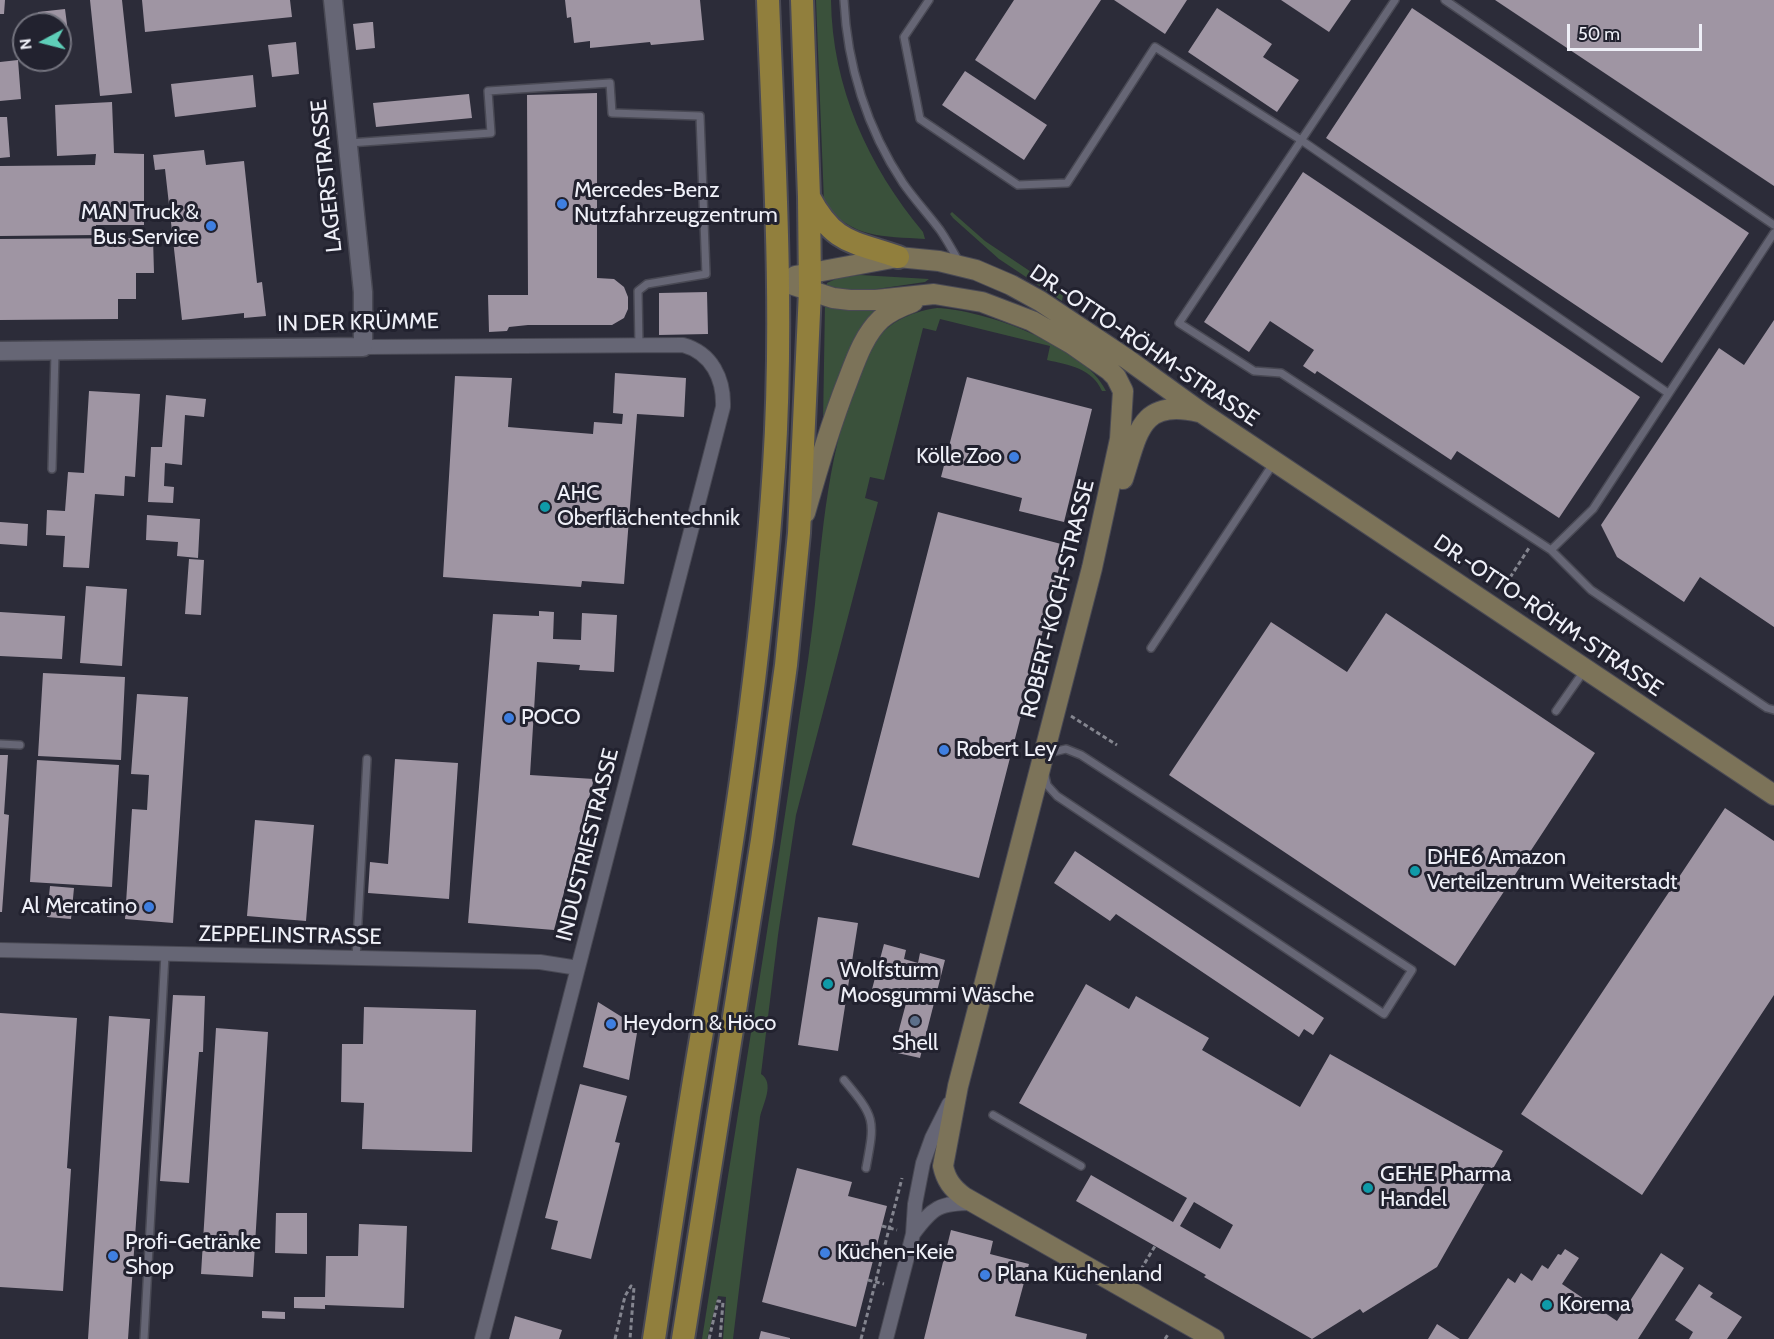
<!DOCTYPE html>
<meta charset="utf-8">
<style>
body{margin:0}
#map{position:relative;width:1774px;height:1339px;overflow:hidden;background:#2c2c39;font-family:Cabin,sans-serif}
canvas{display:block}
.north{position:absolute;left:12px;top:12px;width:60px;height:60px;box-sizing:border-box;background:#22222f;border:2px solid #74747f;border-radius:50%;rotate:263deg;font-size:16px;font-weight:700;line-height:24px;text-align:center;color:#eff0f8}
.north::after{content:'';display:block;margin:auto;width:21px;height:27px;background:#5eceb8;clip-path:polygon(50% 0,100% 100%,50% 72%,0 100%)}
.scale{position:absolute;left:1567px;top:24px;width:135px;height:27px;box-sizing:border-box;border:3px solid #eff0f8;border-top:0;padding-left:8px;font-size:18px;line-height:21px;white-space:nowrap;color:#eff0f8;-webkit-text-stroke:4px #22222f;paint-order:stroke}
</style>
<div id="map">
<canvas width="1774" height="1339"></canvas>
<div class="north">N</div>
<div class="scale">50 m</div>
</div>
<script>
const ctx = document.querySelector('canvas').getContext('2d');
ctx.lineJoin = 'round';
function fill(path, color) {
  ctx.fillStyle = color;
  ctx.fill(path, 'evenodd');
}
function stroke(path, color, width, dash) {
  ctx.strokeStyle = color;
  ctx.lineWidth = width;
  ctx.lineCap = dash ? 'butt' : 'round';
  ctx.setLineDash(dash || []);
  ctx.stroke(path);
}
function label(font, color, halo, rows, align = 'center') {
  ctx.font = font + ' Cabin,sans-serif';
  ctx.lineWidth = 6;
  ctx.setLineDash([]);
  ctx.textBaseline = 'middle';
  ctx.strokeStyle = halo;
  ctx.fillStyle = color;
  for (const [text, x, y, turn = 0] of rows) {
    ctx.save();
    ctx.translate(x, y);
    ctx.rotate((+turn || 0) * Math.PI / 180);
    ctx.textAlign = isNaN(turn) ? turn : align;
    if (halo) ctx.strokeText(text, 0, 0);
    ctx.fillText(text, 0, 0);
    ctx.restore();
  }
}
const green = new Path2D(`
 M816 0H831C832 87 868 166 923 232L925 239C883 236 851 239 824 202Z
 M952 212 985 241 1061 292 1063 295 1062 301 999 259 953 218 950 214Z
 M860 275 929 279 925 282 856 292 827 286V283L838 278Z
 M825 302 888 303 823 425Z
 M937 308C985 310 1085 346 1106 391H1102C1092 368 1069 365 1047 360L1050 346 940 319 936 331 923 328 884 480 870 477 865 498 878 502 796 815 778 935 761 1074C775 1083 763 1104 760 1117L733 1339H723L726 1297 718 1296 707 1339H702C735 1130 770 922 800 713 806 677 811 640 815 604 824 518 830 429 871 349 884 323 910 312 937 308Z`);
const building = new Path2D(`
 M0 0H5L4 14H0Z
 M90 0H122L132 93 100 96Z
 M142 0H290L292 17 145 32Z
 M565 0H700L704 40 651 45 650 42 590 48V41L574 43 571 17 567 18Z
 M1014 0H1101L1035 100 975 60Z
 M1114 0H1187L1165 34Z
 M1281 0H1351L1329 32Z
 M1495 0H1774V186Z
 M1217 8 1272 44 1263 57 1299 80 1277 112 1188 52Z
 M1412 8 1749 233 1662 363 1326 138Z
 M65 9 68 32 60 33V24H39L38 12Z
 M371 22H373L375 48 356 50 353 24Z
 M296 42 299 74 272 77 268 45Z
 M18 60 21 99 0 101V62Z
 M965 71 1047 125 1024 160 942 105Z
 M253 75 256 107 175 117 171 84Z
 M597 93V278L614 279 624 287 628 297V309L624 318 612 325H528L509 327 507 331 489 332 488 295H528L527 95Z
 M469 94 472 118 376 127 373 103Z
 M112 102 114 153 144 154V225H96V235L0 236V166L95 165 96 154 57 156 55 105Z
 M0 117H7L10 157 0 158Z
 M204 150 206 165 244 161 257 283 262 282 266 316 244 318V313L182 320 165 169 155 170 153 155Z
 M1303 172 1640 397 1559 518 1457 451 1451 460 1317 371 1315 374 1303 366 1314 350 1270 321 1249 352 1204 322Z
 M336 180 340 220 324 222 320 182Z
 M153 238 154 273H136V299H118V319L0 320V239Z
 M707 292 708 334 659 335V293Z
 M1774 320V627L1700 577 1684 602 1617 557 1601 525 1719 348 1744 365Z
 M615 373 686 378 684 417 637 414 624 584 582 581 581 587 443 577 455 376 512 378 508 427 593 434 594 422 622 424 623 414 613 413Z
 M967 377 1092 409 1064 522 1019 511 1022 498 941 477Z
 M89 391 140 394 135 477 125 476 124 496 95 494 89 568 63 567 65 536 46 535 47 510 65 511 68 472 84 473Z
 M166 395 206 399 204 417 185 415 182 465 165 463 164 486 174 487 173 503 148 502 151 447H162Z
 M938 512 1065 545 979 878 852 845Z
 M147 515 200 519 198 558 177 556 178 542 146 540Z
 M0 522 28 524 27 546 0 544Z
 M189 559 204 560 201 615 185 614Z
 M86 586 127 589 122 666 80 663Z
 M539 611 554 612 553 639 581 640 582 613 617 615 614 672 579 670 580 665 537 662 530 775 594 779 554 930 468 923 493 614 539 616Z
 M0 612 65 616 62 659 0 656Z
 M1386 613 1595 753 1455 966 1169 775 1271 622 1347 672Z
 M43 673 125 677 121 760 38 756Z
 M137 694 188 697 173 923 125 919 132 809 147 810 149 775 131 774Z
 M0 755H8L4 814 9 815 2 912H0Z
 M395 759 458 763 449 899 368 893 370 862 388 864Z
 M37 760 119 765 112 887 30 882Z
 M1725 808 1774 841V995L1642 1195 1521 1114Z
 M255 820 314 825 306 921 247 916Z
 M1075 851 1324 1018 1313 1035 1304 1029 1299 1037 1116 914 1110 921 1054 883Z
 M50 886 74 888 71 919 47 917Z
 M818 917 858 923 838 1051 798 1045Z
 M884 944 906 950 904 959 918 963 920 953 945 960 920 1058 893 1052 908 996 895 993 894 998 871 993Z
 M1086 984 1129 1009 1136 996 1209 1038 1202 1050 1300 1107 1330 1054 1503 1151 1437 1267 1363 1313 1360 1309 1312 1339 1204 1277 1206 1275 1076 1201 1091 1175 1173 1222 1187 1198 1019 1103ZM1194 1202 1233 1225 1220 1249 1180 1226Z
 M173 995 205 996 203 1052H199L189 1183 160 1181Z
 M598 1002 638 1027 629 1080 583 1067Z
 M364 1007 476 1010 472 1152 362 1149 364 1103 341 1102 342 1044H363Z
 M0 1013 77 1018 67 1168 71 1169 63 1291 0 1287Z
 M109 1016 150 1019 128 1339H88Z
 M216 1028 268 1032 253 1277 201 1274Z
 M580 1084 627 1096 615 1142 620 1143 591 1259 551 1249 558 1221 545 1218Z
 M797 1168 852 1182 848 1196 887 1206 856 1327 762 1302Z
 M276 1213H307V1254L275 1253Z
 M359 1224 407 1226 404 1308 325 1305V1309L294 1308V1297H325L326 1256H358Z
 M951 1230 993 1241 990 1254 1029 1264 1015 1316 1087 1334 1086 1339H924Z
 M1565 1249 1579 1258 1562 1284 1617 1321 1661 1253 1684 1268 1638 1339H1468L1508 1278 1515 1283 1521 1273 1532 1281 1542 1265 1548 1269 1558 1254 1561 1255Z
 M1699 1284 1713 1293 1710 1297 1742 1317 1727 1339H1689L1693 1332 1675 1320Z
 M262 1311 285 1312V1319L262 1318Z
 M515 1316 562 1330 559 1339H509Z
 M1437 1324 1460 1339H1428Z
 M761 1331 790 1338V1339H759Z`);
const path = new Path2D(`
 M1502 590 1529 548
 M1071 716 1117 745
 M882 1226 897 1230
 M1137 1276 1155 1246
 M868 1280 884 1284
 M615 1339 625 1296 631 1286 634 1287 630 1339
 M709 1339 718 1301 723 1302 720 1339
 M861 1339 902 1178
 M1165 1339 1169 1333`);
const service = new Path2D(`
 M844 0C847 65 867 129 903 183 914 199 928 214 940 230 947 240 953 251 959 262
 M929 0 904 37 920 119 1018 185 1067 183 1155 47 1301 140 1668 393
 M1395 0 1179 323 1254 371 1281 373 1551 550 1591 590 1767 708 1774 710
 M1445 0 1774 225
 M349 143 491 133 488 91 610 83 612 113 700 116 706 274 647 284 638 291 639 345
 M52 469 55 353
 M1551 550 1593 509 1774 233
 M1151 648 1273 464
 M1556 711 1584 671
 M0 744 20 745
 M1066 749 1081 755 1412 970 1384 1014 1057 796 1047 785 1042 763 1053 752Z
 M356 958 367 759
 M844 1080C876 1118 875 1120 866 1168
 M993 1115 1081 1166
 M144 1339 165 954`);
const minor = new Path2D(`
 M363 347 683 345C712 353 724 379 723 407L482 1339
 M0 950 540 962 578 968
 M913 1234C933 1207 939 1203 973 1203
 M886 1339 913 1234 915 1204 923 1163 932 1138 949 1104`);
const tertiary = new Path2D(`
 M0 351 363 347V292L333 0`);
const secondary = new Path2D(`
 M795 276 898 257 939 261 976 270 1011 285 1040 301 1127 359 1202 413 1774 795
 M778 280 833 298 850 300H876L934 294 982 302 1032 321 1072 344 1109 370 1116 377 1123 391 1120 439 1092 568 958 1086 943 1166C946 1180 952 1188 964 1197L1214 1339
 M1123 479C1138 433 1140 398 1199 412
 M805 513C818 468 831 423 848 380 856 359 864 335 881 319 890 311 902 306 913 302`);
const primary = new Path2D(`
 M809 197C834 244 852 241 898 257
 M654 1339C669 1239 684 1138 701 1038 732 849 762 659 774 467 784 312 774 155 768 0
 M683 1339 762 840 786 665 799 533 810 291 809 197 802 0`);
const markers = [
 [562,204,6,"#3f7fe0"],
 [211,226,6,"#3f7fe0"],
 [1014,457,6,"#3f7fe0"],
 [545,507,6,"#0f9aa8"],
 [509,718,6,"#3f7fe0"],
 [944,750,6,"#3f7fe0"],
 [1415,871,6,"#0f9aa8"],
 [149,907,6,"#3f7fe0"],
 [828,984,6,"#0f9aa8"],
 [915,1021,6,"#5c6f8a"],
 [611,1024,6,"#3f7fe0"],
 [1368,1188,6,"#0f9aa8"],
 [825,1253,6,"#3f7fe0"],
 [113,1256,6,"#3f7fe0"],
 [985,1275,6,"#3f7fe0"],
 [1547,1305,6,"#0f9aa8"]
];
const streetNames = [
 ["LAGERSTRASSE",327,176,-96],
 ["IN DER KRÜMME",358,323,-1],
 ["DR.-OTTO-RÖHM-STRASSE",1144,346,34],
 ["ROBERT-KOCH-STRASSE",1058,599,-76],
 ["DR.-OTTO-RÖHM-STRASSE",1548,616,34],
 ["INDUSTRIESTRASSE",588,845,-76],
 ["ZEPPELINSTRASSE",290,936,1]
];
const poiNames = [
 ["Mercedes-Benz",574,191],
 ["Nutzfahrzeugzentrum",574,216],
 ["MAN Truck &",199,213,"right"],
 ["Bus Service",199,238,"right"],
 ["Kölle Zoo",1002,457,"right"],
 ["AHC",557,494],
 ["Oberflächentechnik",557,519],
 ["POCO",521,718],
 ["Robert Ley",956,750],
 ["DHE6 Amazon",1427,858],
 ["Verteilzentrum Weiterstadt",1427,883],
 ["Al Mercatino",137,907,"right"],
 ["Wolfsturm",840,971],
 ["Moosgummi Wäsche",840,996],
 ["Heydorn & Höco",623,1024],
 ["Shell",915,1044,"center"],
 ["GEHE Pharma",1380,1175],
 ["Handel",1380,1200],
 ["Profi-Getränke",125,1243],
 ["Shop",125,1268],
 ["Küchen-Keie",837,1253],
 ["Plana Küchenland",997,1275],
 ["Korema",1559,1305]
];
fill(green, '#3a513b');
fill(building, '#9f95a3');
stroke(service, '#494954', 10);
stroke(minor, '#494954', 16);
stroke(tertiary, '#494954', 21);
stroke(secondary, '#494954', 22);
stroke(primary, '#494954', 26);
stroke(path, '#84858f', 3, [4.5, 3]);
stroke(service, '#666675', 7);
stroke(minor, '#666675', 14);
stroke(tertiary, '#666675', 18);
stroke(secondary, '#7c7359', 20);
stroke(primary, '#917f3d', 22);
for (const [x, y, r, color] of markers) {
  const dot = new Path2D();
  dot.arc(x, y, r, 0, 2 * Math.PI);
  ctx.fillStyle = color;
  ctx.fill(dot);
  stroke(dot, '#22222f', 2);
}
label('22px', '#eff0f8', '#22222f', streetNames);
label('22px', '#eff0f8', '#22222f', poiNames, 'left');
</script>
